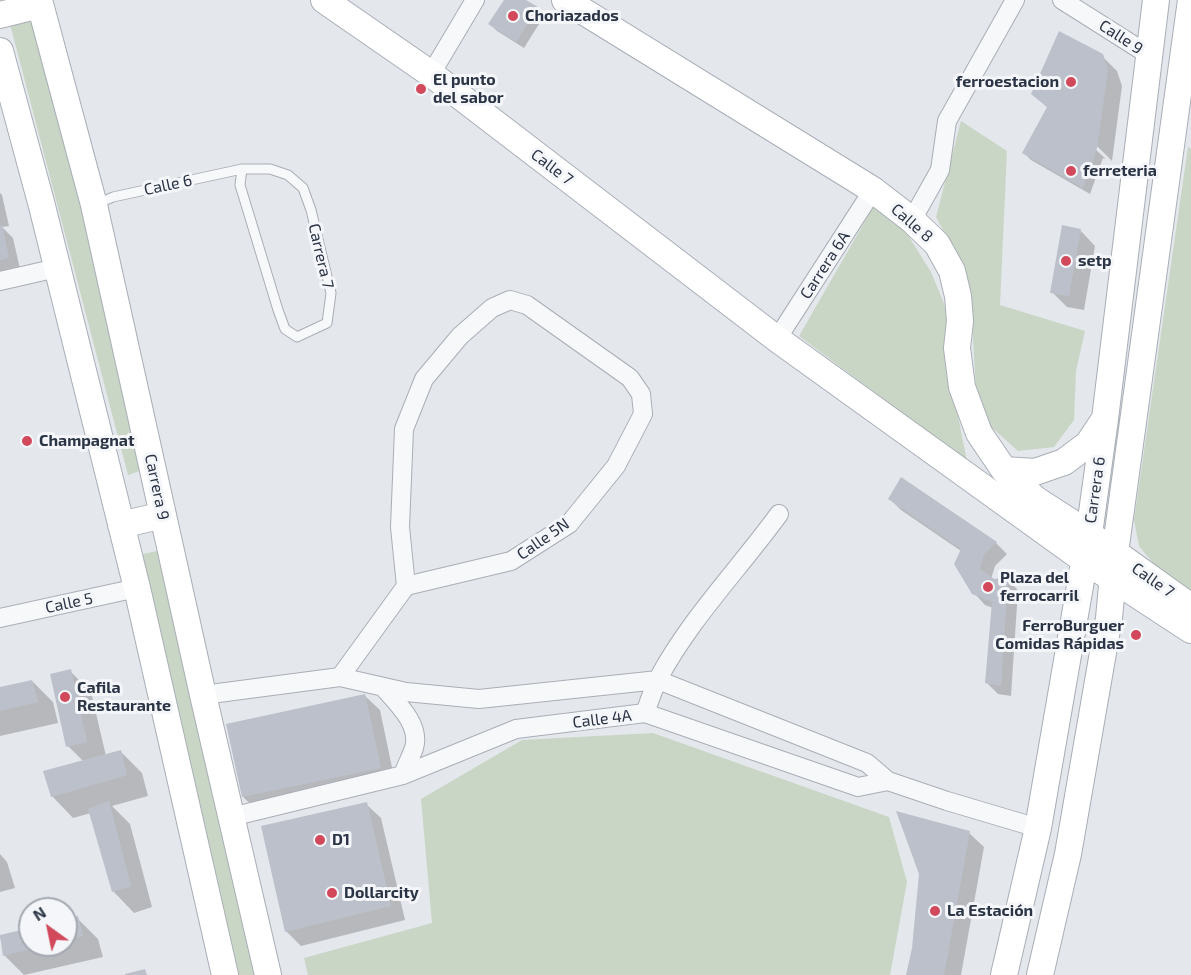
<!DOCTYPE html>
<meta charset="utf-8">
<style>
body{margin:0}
#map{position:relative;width:1191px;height:975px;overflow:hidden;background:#e4e7ec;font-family:"Exo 2",sans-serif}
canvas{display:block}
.north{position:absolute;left:18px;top:897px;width:60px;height:60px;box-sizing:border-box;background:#f4f6f9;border:2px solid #a4a8b1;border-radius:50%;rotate:327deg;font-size:16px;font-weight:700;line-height:24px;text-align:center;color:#2b3445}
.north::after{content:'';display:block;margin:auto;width:21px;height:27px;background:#d1495b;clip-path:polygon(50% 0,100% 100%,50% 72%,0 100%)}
</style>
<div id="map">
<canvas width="1191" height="975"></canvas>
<div class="north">N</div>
</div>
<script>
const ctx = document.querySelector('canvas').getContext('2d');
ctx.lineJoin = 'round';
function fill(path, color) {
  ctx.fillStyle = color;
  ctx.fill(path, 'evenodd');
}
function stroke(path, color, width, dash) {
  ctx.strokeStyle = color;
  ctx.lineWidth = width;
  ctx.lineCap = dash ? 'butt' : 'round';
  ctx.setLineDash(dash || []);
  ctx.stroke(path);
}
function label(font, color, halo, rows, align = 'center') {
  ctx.font = font + ' "Exo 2",sans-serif';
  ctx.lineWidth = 6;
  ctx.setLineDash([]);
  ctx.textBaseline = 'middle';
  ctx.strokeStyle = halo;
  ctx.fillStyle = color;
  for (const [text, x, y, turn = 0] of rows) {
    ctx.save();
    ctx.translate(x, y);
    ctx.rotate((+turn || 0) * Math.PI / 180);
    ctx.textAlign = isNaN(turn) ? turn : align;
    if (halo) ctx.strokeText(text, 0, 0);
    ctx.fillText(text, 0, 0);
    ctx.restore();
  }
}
const green = new Path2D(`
 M38 17 145 469 128 475 10 24 31 20Z
 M961 121 1007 151 1000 305 1085 331 1076 371 1074 420 1054 447 1018 451 989 425 976 391 972 321 964 269 936 217Z
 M1188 147 1191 148V590L1157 568 1139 546 1134 520Z
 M875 204 906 232 931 272 948 313 947 362 967 461 799 336Z
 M157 551 257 975H235L138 555Z
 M653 733 889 817 907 882 890 975H308L304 958 432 923 421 799 522 740Z`);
const shadow = new Path2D(`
 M505 0H523L544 16 524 48 497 31 490 24Z
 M1102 56 1117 71 1122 86 1112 161 1095 144V149L1106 159 1103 158 1090 194 1031 160 1024 153 1048 108 1033 94Z
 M0 193 2 195 9 226 2 227 13 238 20 269 0 274Z
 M1081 231 1095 246 1084 310 1067 307 1052 292Z
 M902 479 996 543 1007 554 995 566 991 579H1007L1018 590 1011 696 998 694 987 683 993 608 985 605 974 593 961 551 901 510 890 499Z
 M70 671 91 692 106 756 121 752 142 773 148 796 112 806 130 824 152 907 134 913 113 891 91 813 73 818 52 796 84 762 68 746Z
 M32 681 53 702 58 723 0 736V688Z
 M365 696 380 710 395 782 258 811 243 797Z
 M366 804 381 818 405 920 301 946 286 931Z
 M969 833 984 847 961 975H908Z
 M0 854 7 862 15 888 0 892Z
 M77 918 98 939 103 957 24 975 4 955 0 937 30 929V945H66V921Z`);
const building = new Path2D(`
 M504 0H526L538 7 516 42 488 24Z
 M1059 31 1103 54 1108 70 1097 148 1083 188 1022 153 1047 107 1031 94Z
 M2 225 9 258 0 260V226Z
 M1062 225 1081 229 1069 296 1050 293Z
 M901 477 997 542 984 554 980 569 994 579 1008 577 1001 686 985 683 992 602 972 594 954 564 961 549 888 499Z
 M71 669 87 742 66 747 50 674Z
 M32 680 38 702 0 711V687Z
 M365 694 381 768 242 797 226 724Z
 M121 750 127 775 51 797 43 771Z
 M109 801 131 886 112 892 88 809Z
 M367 802 391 906 285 932 261 826Z
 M896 811 970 831 944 975H906L912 948 919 874Z
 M78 916 83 936 66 940V919Z
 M30 928V945L43 946 3 956 0 935Z
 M145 969 147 975H125V974Z`);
const lane = new Path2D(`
 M97 204 113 197 242 169H270L288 175 303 188 311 210 331 293 327 323 297 337 285 329 278 310 240 185 242 169`);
const street = new Path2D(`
 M1062 0 1149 55
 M431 74 475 0
 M912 220 940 170 947 121 1015 0
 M0 281 57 268
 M777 339 873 190
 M0 618 137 588
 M340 677 406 586 400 527 404 429 424 379 460 336 492 308 510 300 527 305 630 378 641 394 643 414 616 466 569 524 511 561 406 586
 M383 687C397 703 421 725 414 748 411 757 406 766 403 775
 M203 695 340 677 406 692 479 699 658 680 867 763 888 781
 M645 713C649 702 653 690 658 679 690 619 739 569 779 514
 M231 817 403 775 516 729 645 713 858 787 888 781 947 801 1038 828`);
const secondary = new Path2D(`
 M39 0 94 205 203 695 268 975
 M324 0 431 74 777 339 1084 560 1191 630
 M565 0 873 190 912 220 937 244 952 271 958 296 960 321 957 348 962 387 979 433 1004 470 1035 499 1089 534 1191 607
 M0 15 40 5
 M0 51 42 206 137 588 225 975
 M1004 470 1035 472 1064 462 1088 444 1104 420
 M121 525 163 515
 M1004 975 1038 828 1089 534 1105 419 1156 0
 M1040 975 1068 854 1109 618 1115 553 1191 0`);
const markers = [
 [513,16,6,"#d1495b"],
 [1071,82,6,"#d1495b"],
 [421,89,6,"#d1495b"],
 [1071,171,6,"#d1495b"],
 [1066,261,6,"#d1495b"],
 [27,441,6,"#d1495b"],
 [988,587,6,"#d1495b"],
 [1136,635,6,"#d1495b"],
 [65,697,6,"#d1495b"],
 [320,840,6,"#d1495b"],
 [332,893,6,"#d1495b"],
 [935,911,6,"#d1495b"]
];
const poiNames = [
 ["Choriazados",525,16],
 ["El punto",433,80],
 ["del sabor",433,98],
 ["ferroestacion",1059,82,"right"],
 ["ferreteria",1083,171],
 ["setp",1078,261],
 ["Champagnat",39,441],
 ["Plaza del",1000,578],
 ["ferrocarril",1000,596],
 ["FerroBurguer",1124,626,"right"],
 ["Comidas Rápidas",1124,644,"right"],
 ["Cafila",77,688],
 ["Restaurante",77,706],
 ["D1",332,840],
 ["Dollarcity",344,893],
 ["La Estación",947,911]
];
const streetNames = [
 ["Calle 9",1121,37,33],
 ["Calle 7",552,167,37],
 ["Calle 6",168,185,-12],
 ["Calle 8",912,223,41],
 ["Carrera 7",321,256,77],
 ["Carrera 6A",825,265,-57],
 ["Carrera 9",157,487,78],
 ["Carrera 6",1095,490,-82],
 ["Calle 5N",543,539,-35],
 ["Calle 7",1153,580,35],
 ["Calle 5",69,603,-12],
 ["Calle 4A",602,719,-7]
];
fill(green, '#c9d6c5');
fill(shadow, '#0003');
fill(building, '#bbc0ca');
stroke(lane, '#a9aeb7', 11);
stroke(street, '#a9aeb7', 20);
stroke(secondary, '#a9aeb7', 28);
stroke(lane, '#f7f8fa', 9);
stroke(street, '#f7f8fa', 18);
stroke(secondary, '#fff', 26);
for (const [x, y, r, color] of markers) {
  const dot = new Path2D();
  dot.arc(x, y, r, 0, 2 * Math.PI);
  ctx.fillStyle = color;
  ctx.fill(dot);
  stroke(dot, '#f4f6f9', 2);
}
label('bold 16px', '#2b3445', '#f4f6f9', poiNames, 'left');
label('16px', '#2b3445', '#f4f6f9', streetNames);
</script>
